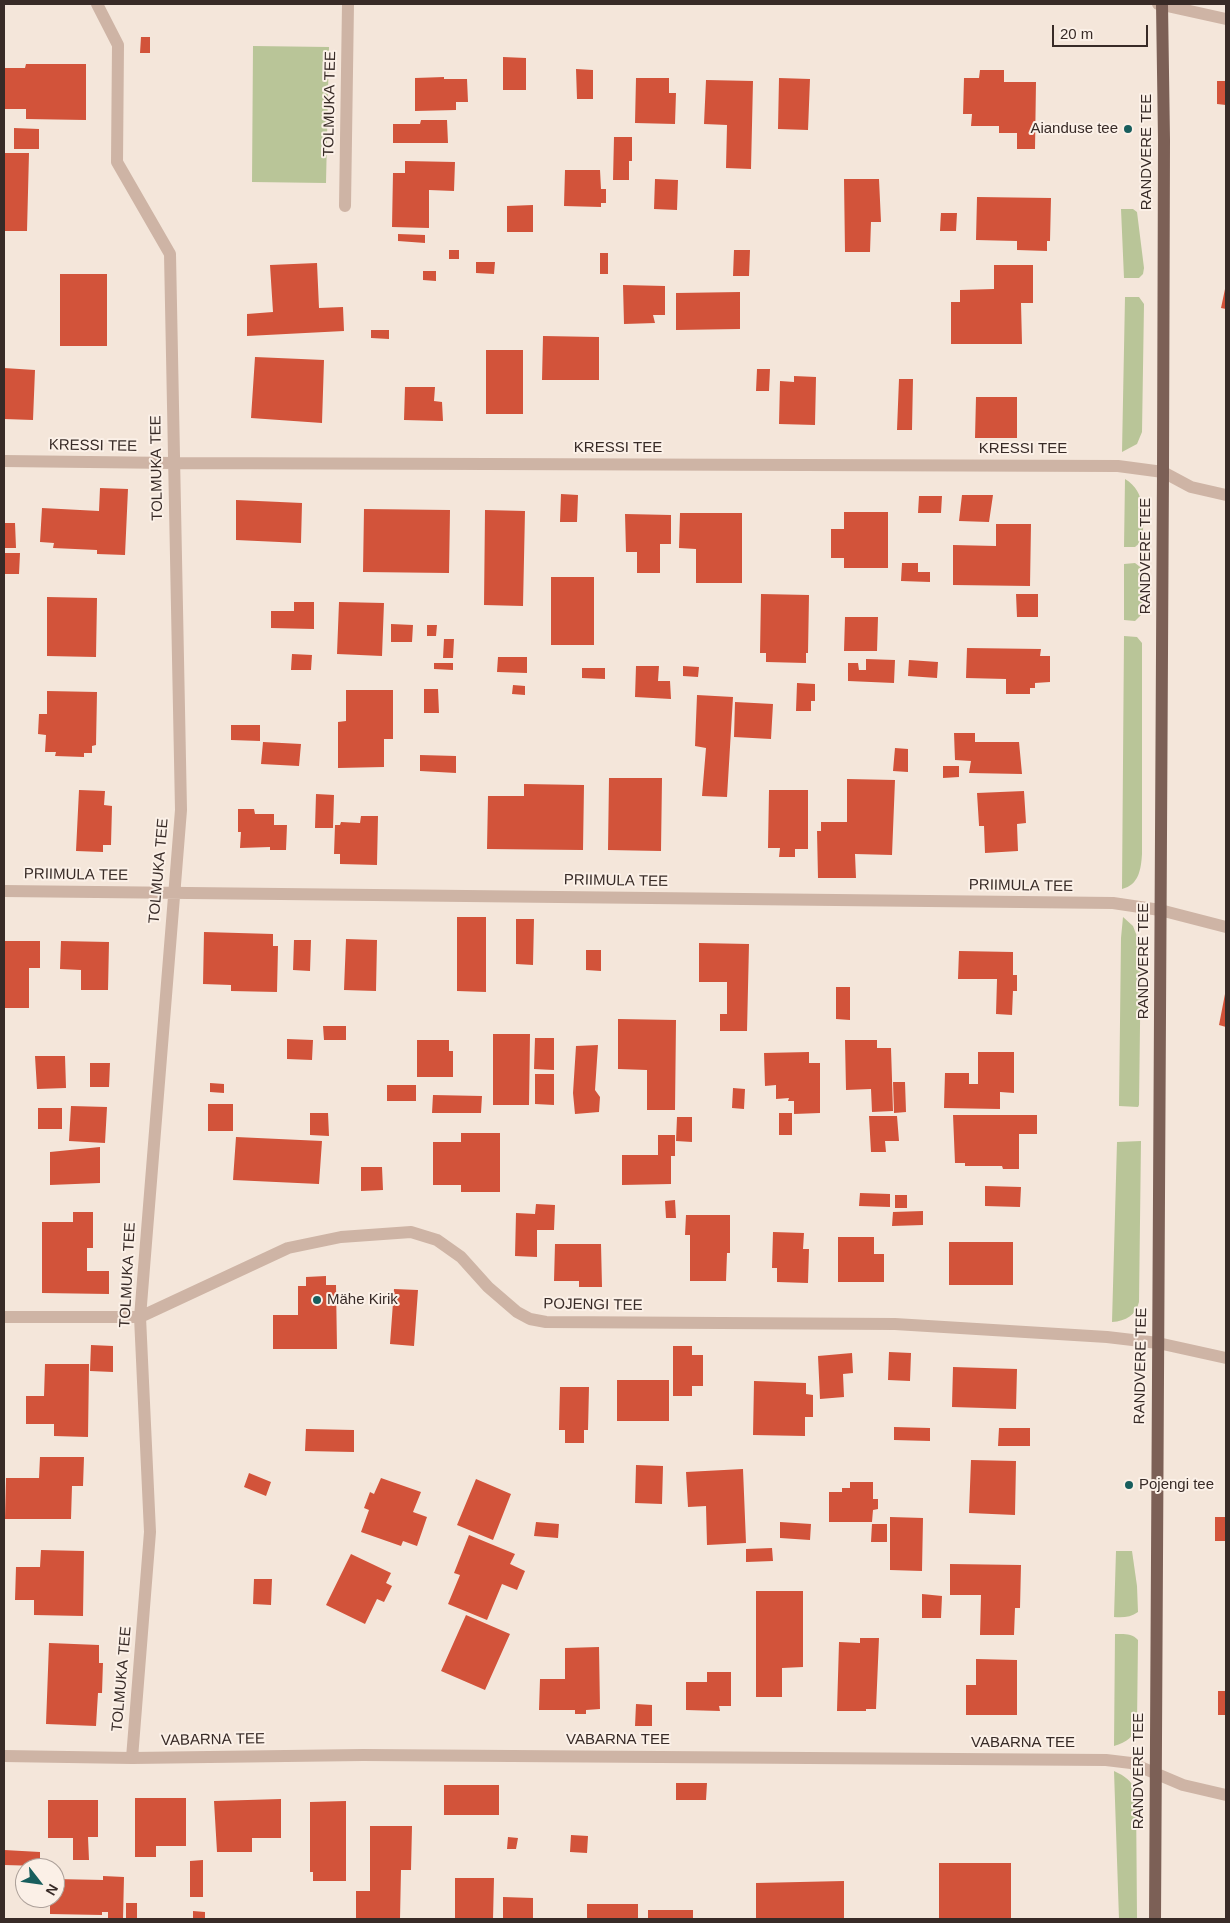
<!DOCTYPE html>
<meta charset="utf-8">
<style>
body{margin:0}
#map{position:relative;width:1230px;height:1923px;overflow:hidden;background:#f4e6da;font-family:Helvetica,sans-serif}
canvas{display:block}
.frame{position:absolute;inset:0;border:5px solid #382b27;pointer-events:none}
.north{position:absolute;left:15px;top:1858px;width:50px;height:50px;box-sizing:border-box;background:#fbf0e7;border:1px solid #ada19a;border-radius:50%;rotate:120deg;font-size:14px;font-weight:700;line-height:20px;text-align:center;color:#382b27}
.north::after{content:'';display:block;margin:auto;width:18px;height:22px;background:#185e5d;clip-path:polygon(50% 0,100% 100%,50% 72%,0 100%)}
.scale{position:absolute;left:1052px;top:25px;width:96px;height:22px;box-sizing:border-box;border:2px solid #382b27;border-top:0;padding-left:6px;font-size:15px;line-height:18px;white-space:nowrap;color:#382b27;-webkit-text-stroke:4px #fbf0e7;paint-order:stroke}
</style>
<div id="map">
<canvas width="1230" height="1923"></canvas>
<div class="frame"></div>
<div class="north">N</div>
<div class="scale">20 m</div>
</div>
<script>
const ctx = document.querySelector('canvas').getContext('2d');
ctx.lineJoin = 'round';
function fill(path, color) {
  ctx.fillStyle = color;
  ctx.fill(path, 'evenodd');
}
function stroke(path, color, width, dash) {
  ctx.strokeStyle = color;
  ctx.lineWidth = width;
  ctx.lineCap = dash ? 'butt' : 'round';
  ctx.setLineDash(dash || []);
  ctx.stroke(path);
}
function label(font, color, halo, rows, align = 'center') {
  ctx.font = font + ' Helvetica,sans-serif';
  ctx.lineWidth = 4;
  ctx.setLineDash([]);
  ctx.textBaseline = 'middle';
  ctx.strokeStyle = halo;
  ctx.fillStyle = color;
  for (const [text, x, y, turn = 0] of rows) {
    ctx.save();
    ctx.translate(x, y);
    ctx.rotate((+turn || 0) * Math.PI / 180);
    ctx.textAlign = isNaN(turn) ? turn : align;
    if (halo) ctx.strokeText(text, 0, 0);
    ctx.fillText(text, 0, 0);
    ctx.restore();
  }
}
const green = new Path2D(`
 M253 46 329 47 326 183 252 182Z
 M1121 209H1133L1137 212 1144 268 1143 274 1139 278H1124Z
 M1125 297H1139L1144 304 1142 432 1137 444 1122 452Z
 M1125 479C1147 492 1143 517 1143 540L1135 547H1124Z
 M1135 563 1144 570 1142 614 1135 621 1124 620V564Z
 M1124 636 1137 637 1142 643V854C1141 869 1139 885 1122 889Z
 M1123 917 1133 926 1141 947 1139 1105 1138 1107 1119 1106 1121 938Z
 M1141 1141 1139 1302C1136 1315 1126 1321 1112 1322L1117 1142Z
 M1116 1551H1132L1137 1586 1138 1612C1131 1617 1123 1618 1114 1617Z
 M1115 1634C1124 1634 1132 1633 1138 1640L1137 1724C1134 1737 1127 1742 1114 1746Z
 M1114 1771C1125 1776 1132 1781 1136 1792L1137 1919H1119Z`);
const building = new Path2D(`
 M141 37H150V53H140Z
 M503 57 526 58V90H503Z
 M26 64H86V120L26 119V109H4V68H25Z
 M576 69 593 70V99H577Z
 M980 70H1004V82H1036L1035 149H1017V133H999V126H971L972 114H963L964 78H979Z
 M444 77V79H467L468 102H456V110L415 111V78Z
 M636 78H669V93H676L675 124 635 123Z
 M779 78 810 79 808 130 778 129Z
 M706 80 753 81 751 169 726 168 727 125 704 124Z
 M1217 81H1226V105L1217 104Z
 M421 120H447L448 143H393V124H420Z
 M14 128 39 129V149H14Z
 M614 137H632V161H629V180H613Z
 M4 153H29L27 231H4Z
 M405 161 455 162 454 191 429 190V228L392 227 393 173H405Z
 M565 170H600L601 189H606V203H601V207L564 206Z
 M655 179 678 180 677 210 654 209Z
 M844 179H879L881 222H871L870 252H845Z
 M977 197 1051 198 1050 241H1047V251L1017 250V241L976 240Z
 M533 205V232H507V206Z
 M941 213H957L956 231H940Z
 M398 234 425 235V243L398 241Z
 M449 250H459V259H449Z
 M734 250H750L749 276H733Z
 M600 253H608V274H600Z
 M476 262H495L494 274 476 273Z
 M317 263 319 308 343 307 344 331 247 336V314L273 312 270 265Z
 M994 265H1033V303H1021L1022 344H951V302H960V290L994 289Z
 M423 271H436V281L423 280Z
 M60 274H107V346H60Z
 M623 285 665 286V315H653L655 323 624 324Z
 M1225 289H1226V309L1221 308Z
 M740 292V329L676 330V293Z
 M371 330H389V339L371 338Z
 M543 336 599 337V380H542Z
 M486 350H523V414H486Z
 M255 357 324 360 322 423 251 418Z
 M4 368 35 370 33 420 4 419Z
 M757 369H770L769 391H756Z
 M794 376 816 377 815 425 779 424 780 381 794 382Z
 M899 379H913L912 430H897Z
 M405 387H435L434 401 442 402 443 421 404 420Z
 M976 397H1017V438H975Z
 M100 488 128 489 125 555 97 554V550L53 548 54 543 40 542 42 508 99 511Z
 M561 494 578 495 577 522H560Z
 M962 495H993L989 522 959 521Z
 M919 496H942L941 513H918Z
 M236 500 302 503 301 543 236 540Z
 M364 509 450 510 449 573 363 572Z
 M485 510 525 511 523 606 484 605Z
 M844 512H888V568H844V558H831V529H844Z
 M680 513H742V583H696V549L679 548Z
 M625 514 671 515V544H660V573H637V552H626Z
 M4 523H15L16 548H4Z
 M996 524H1031L1030 586 953 585V545L996 546Z
 M4 553H20L19 574H4Z
 M902 563H918V572H930V582L901 581Z
 M551 577H594V645H551Z
 M761 594 809 595 808 653H806V663L766 662V653H760Z
 M1016 594H1038V617H1017Z
 M47 597 97 598 96 657 47 656Z
 M294 602H314V629L271 628V611H294Z
 M339 602 384 603 382 656 337 654Z
 M845 617H878L877 651H844Z
 M391 624 413 625 412 642H391Z
 M427 625H437L436 636H427Z
 M444 639H454L453 658H443Z
 M967 648 1041 649 1040 656H1050V682L1035 683V688H1030V694H1006V679L966 678Z
 M292 654 312 655 311 670H291Z
 M498 657H527V673L497 672Z
 M866 659 895 660 894 683 848 681V663H858L859 670H866Z
 M909 660 938 662 937 678 908 676Z
 M434 663H453V670L434 669Z
 M636 666H659L658 681H670L671 699 635 697Z
 M683 666 699 667 698 677 683 676Z
 M582 668H605V679L582 678Z
 M797 683 815 684V701H811V711H796Z
 M513 685 525 686V695L512 694Z
 M424 689H438L439 713H424Z
 M346 690H393V739H384V767L338 768V722L346 721Z
 M47 691 97 692 96 745 92 746V753H84V757L55 756 56 752H45L46 735 38 734 39 714H47Z
 M697 695 733 697 727 797 702 796 706 748 695 746Z
 M735 702 773 704 771 739 734 737Z
 M231 725H260V741L231 740Z
 M954 733H975V742H1019L1022 774 969 773 971 761 955 760Z
 M263 742 301 744 299 766 261 764Z
 M895 748 908 749V772L893 771Z
 M420 755 456 756V773L420 771Z
 M943 766H959V777L943 778Z
 M609 778H662L661 851 608 850Z
 M847 779 895 780 892 855 855 854 856 878H818L817 831H821V822H847Z
 M524 784 584 785 583 850 487 849 488 796H524Z
 M79 790 105 791 104 805 112 806 111 845H103V852L76 851Z
 M769 790H808V849H795V857H779L780 848H768Z
 M1024 791 1026 823 1017 824 1018 851 985 853 984 826H979V825L977 793Z
 M316 794 334 795 333 828H315Z
 M238 809H254L255 814H274V825H287L286 850H270V847L240 848 241 832H238Z
 M361 816H378L377 865 340 864V854H334L335 825H340L341 822 360 823Z
 M457 917H486V992L457 991Z
 M516 919H534L533 965 516 964Z
 M204 932 273 934V946H278L277 992 231 991V985L203 984Z
 M346 939 377 940 376 991 344 990Z
 M294 940H311L310 971 293 970Z
 M4 941H40V968H29V1008H4Z
 M61 941 109 942 108 990H81V970L60 969Z
 M699 943 749 944 747 1031H720V1014H727V982H699Z
 M586 950H601V971L586 970Z
 M959 951 1013 952V975H1017V991H1013L1012 1015 996 1014 997 979H958Z
 M836 987H850V1020L836 1019Z
 M1225 994H1226V1027L1219 1025Z
 M618 1019 676 1020 675 1110H647V1070L618 1069Z
 M323 1026H346V1040H324Z
 M493 1034H530L529 1105H493Z
 M535 1038H554V1070L534 1069Z
 M287 1039 313 1040 312 1060 287 1059Z
 M417 1040H449V1051H453V1077H417Z
 M845 1040H877V1048H891L893 1111 872 1112 871 1089 846 1090Z
 M598 1045 595 1090 600 1097 599 1112 575 1114 573 1093 576 1046Z
 M809 1052V1063H820V1113L794 1114V1101H788L789 1098 776 1099V1085L765 1086 764 1053Z
 M978 1052H1014V1093L1000 1092V1109L944 1108 945 1073H969V1084H978Z
 M35 1056H65L66 1088 37 1089Z
 M90 1063H110L109 1087H90Z
 M535 1074H554V1105L535 1104Z
 M893 1082H905L906 1112 894 1113Z
 M210 1083 224 1084V1093L210 1092Z
 M387 1085H416V1101H387Z
 M733 1088 745 1089 744 1109 732 1108Z
 M433 1095 482 1096 481 1113H432Z
 M208 1104H233V1131H208Z
 M71 1106 107 1107 105 1143 69 1141Z
 M38 1108H62V1129H38Z
 M310 1113H328L329 1136 310 1135Z
 M779 1113H792V1135H779Z
 M953 1115H1037V1134H1019V1169H1003L1002 1166H965V1163H955Z
 M869 1116H897L899 1141H885L886 1152H871Z
 M677 1117H692V1142L676 1141Z
 M461 1133H500V1192H461V1185H433V1142H461Z
 M658 1135H675V1156H671V1184L622 1185V1155H658Z
 M236 1137 322 1141 319 1184 233 1180Z
 M100 1147V1183L50 1185V1152Z
 M361 1167H382L383 1190 361 1191Z
 M985 1186 1021 1187 1020 1207 985 1206Z
 M860 1193 890 1194V1207L859 1206Z
 M895 1195H907V1208H895Z
 M675 1200 676 1218H666L665 1201Z
 M536 1204 555 1205 554 1230H537V1257L515 1256 516 1213 535 1214Z
 M923 1211V1225L892 1226 893 1212Z
 M73 1212H93V1248H87V1271H109V1294L42 1293V1222H73Z
 M686 1215H730V1253H727L726 1281H690V1235H685Z
 M773 1232 804 1233 803 1249H809L808 1283 777 1282V1268H772Z
 M838 1237H874V1254H884V1282H838Z
 M949 1242H1013V1285H949Z
 M555 1244H601L602 1287H579V1281H554Z
 M326 1276V1285H336L337 1349H273V1315H298V1286H306V1277Z
 M394 1289 418 1290 414 1346 390 1344Z
 M91 1345 113 1346V1372L90 1371Z
 M673 1346H692V1355H703V1386H692V1396H673Z
 M889 1352 911 1353 910 1381 888 1380Z
 M852 1353 853 1373 843 1374 844 1397 820 1399 818 1356Z
 M45 1364H89L88 1437 54 1436V1424H26V1396H44Z
 M953 1367 1017 1369 1016 1409 952 1407Z
 M617 1380H669V1421H617Z
 M754 1381 806 1383V1394L813 1395V1417H805V1436L753 1435Z
 M560 1387H589L588 1430H584V1443H565V1430H559Z
 M894 1427 930 1428V1441L894 1440Z
 M999 1428H1030V1446H998Z
 M306 1429 354 1430V1452L305 1451Z
 M40 1457H84L83 1486H72L71 1519H5L6 1478H39Z
 M971 1460 1016 1461 1015 1515 969 1513Z
 M636 1465 663 1466 662 1504 635 1503Z
 M743 1469 746 1543 707 1545 706 1506 688 1507 686 1472Z
 M249 1473 271 1482 266 1496 244 1487Z
 M381 1478 421 1492 413 1512 427 1517 417 1546 403 1541 401 1546 361 1532 369 1510 364 1508 370 1492 374 1494Z
 M476 1479 511 1494 493 1540 457 1525Z
 M850 1482H873V1499H878V1509L873 1510 872 1522H829V1492H842V1488H850Z
 M890 1517 923 1518 922 1571 890 1570Z
 M1215 1517H1226V1541H1215Z
 M536 1522 559 1524 558 1538 534 1536Z
 M780 1522 811 1524 810 1540 780 1538Z
 M872 1524H887V1542H871Z
 M469 1535 515 1554 510 1564 525 1571 517 1590 502 1584 487 1620 448 1604 460 1575 454 1573Z
 M772 1548 773 1561 746 1562V1549Z
 M41 1550 84 1551 83 1616 34 1615V1600H15L16 1567H40Z
 M351 1554 391 1573 386 1583 392 1586 384 1602 377 1599 365 1624 326 1605Z
 M950 1564 1021 1565 1020 1608H1015L1014 1635H980L981 1595H950Z
 M254 1579H272L271 1605 253 1604Z
 M756 1591H803V1667L782 1668V1697H756Z
 M922 1594 942 1596 941 1618H922Z
 M466 1615 510 1634 485 1690 441 1671Z
 M860 1638H879L876 1709H866V1711H837L839 1642 860 1643Z
 M49 1643 99 1645V1663H103L102 1693H98L96 1726 46 1724Z
 M599 1647 600 1709 586 1710V1714H575V1710H539L540 1679H565V1648Z
 M976 1659 1017 1660V1715H966V1685H976Z
 M707 1672H731V1706H719L720 1711 686 1710V1682H707Z
 M1218 1691H1226V1715H1218Z
 M636 1704 652 1705V1726H635Z
 M676 1783H707L706 1800H676Z
 M444 1785H499V1815H444Z
 M135 1798H186V1846H156V1857H135Z
 M281 1799V1838H252V1852H217L214 1801Z
 M48 1800H98V1837H88L89 1860H73V1838H48Z
 M346 1801V1881H313V1872H310V1802Z
 M370 1826H412L411 1870H401L400 1919H356V1891H370Z
 M571 1835 588 1836 587 1853 570 1852Z
 M508 1837 518 1838 516 1849H507Z
 M4 1850 40 1852V1866L4 1865Z
 M203 1860V1897H190V1861Z
 M939 1863H1011V1919H939Z
 M103 1876 124 1877 123 1919H108V1912H102V1915L50 1914V1898H55V1879L103 1880Z
 M455 1878H494L493 1919H455Z
 M844 1881V1919H756V1883Z
 M503 1897 533 1898V1919H503Z
 M126 1903H137V1919H126Z
 M587 1904H638V1919H587Z
 M648 1910H693V1919H648Z
 M193 1911 205 1912V1919H193Z`);
const minor = new Path2D(`
 M97 4 118 45 117 162 170 254 181 810 140 1317 150 1532 132 1758
 M1158 4 1226 19
 M345 206 348 4
 M4 461 173 463 1118 466 1163 472 1191 487 1226 495
 M4 891 1113 903 1160 910 1226 927
 M4 1317H140L288 1248 341 1237 411 1232 437 1240 461 1257 488 1287 517 1312 530 1319 546 1322 895 1324 1107 1337 1158 1343 1226 1358
 M4 1756 132 1758 363 1755 1106 1760 1131 1763 1183 1785 1226 1795`);
const major = new Path2D(`
 M1155 1919 1163 472 1164 140 1162 4`);
const markers = [
 [1128,129,5,"#185e5d"],
 [317,1300,5,"#185e5d"],
 [1129,1485,5,"#185e5d"]
];
const streetNames = [
 ["TOLMUKA TEE",330,104,-89],
 ["RANDVERE TEE",1147,152,-90],
 ["KRESSI TEE",93,446,1],
 ["KRESSI TEE",618,448],
 ["KRESSI TEE",1023,449],
 ["TOLMUKA TEE",157,468,-91],
 ["RANDVERE TEE",1146,556,-90],
 ["TOLMUKA TEE",159,871,-85],
 ["PRIIMULA TEE",76,875,1],
 ["PRIIMULA TEE",616,881,1],
 ["PRIIMULA TEE",1021,886,1],
 ["RANDVERE TEE",1144,961,-90],
 ["TOLMUKA TEE",128,1275,-87],
 ["POJENGI TEE",593,1305,1],
 ["RANDVERE TEE",1141,1366,-89],
 ["TOLMUKA TEE",122,1679,-85],
 ["VABARNA TEE",213,1740,-1],
 ["VABARNA TEE",618,1740],
 ["VABARNA TEE",1023,1743],
 ["RANDVERE TEE",1139,1771,-90]
];
const poiNames = [
 ["Aianduse tee",1118,129,"right"],
 ["Mähe Kirik",327,1300],
 ["Pojengi tee",1139,1485]
];
fill(green, '#b9c598');
fill(building, '#d2533a');
stroke(minor, '#ceb4a5', 12);
stroke(major, '#7c6056', 12);
for (const [x, y, r, color] of markers) {
  const dot = new Path2D();
  dot.arc(x, y, r, 0, 2 * Math.PI);
  ctx.fillStyle = color;
  ctx.fill(dot);
  stroke(dot, '#fbf0e7', 2);
}
label('15px', '#382b27', '#fbf0e7', streetNames);
label('15px', '#382b27', '#fbf0e7', poiNames, 'left');
</script>
